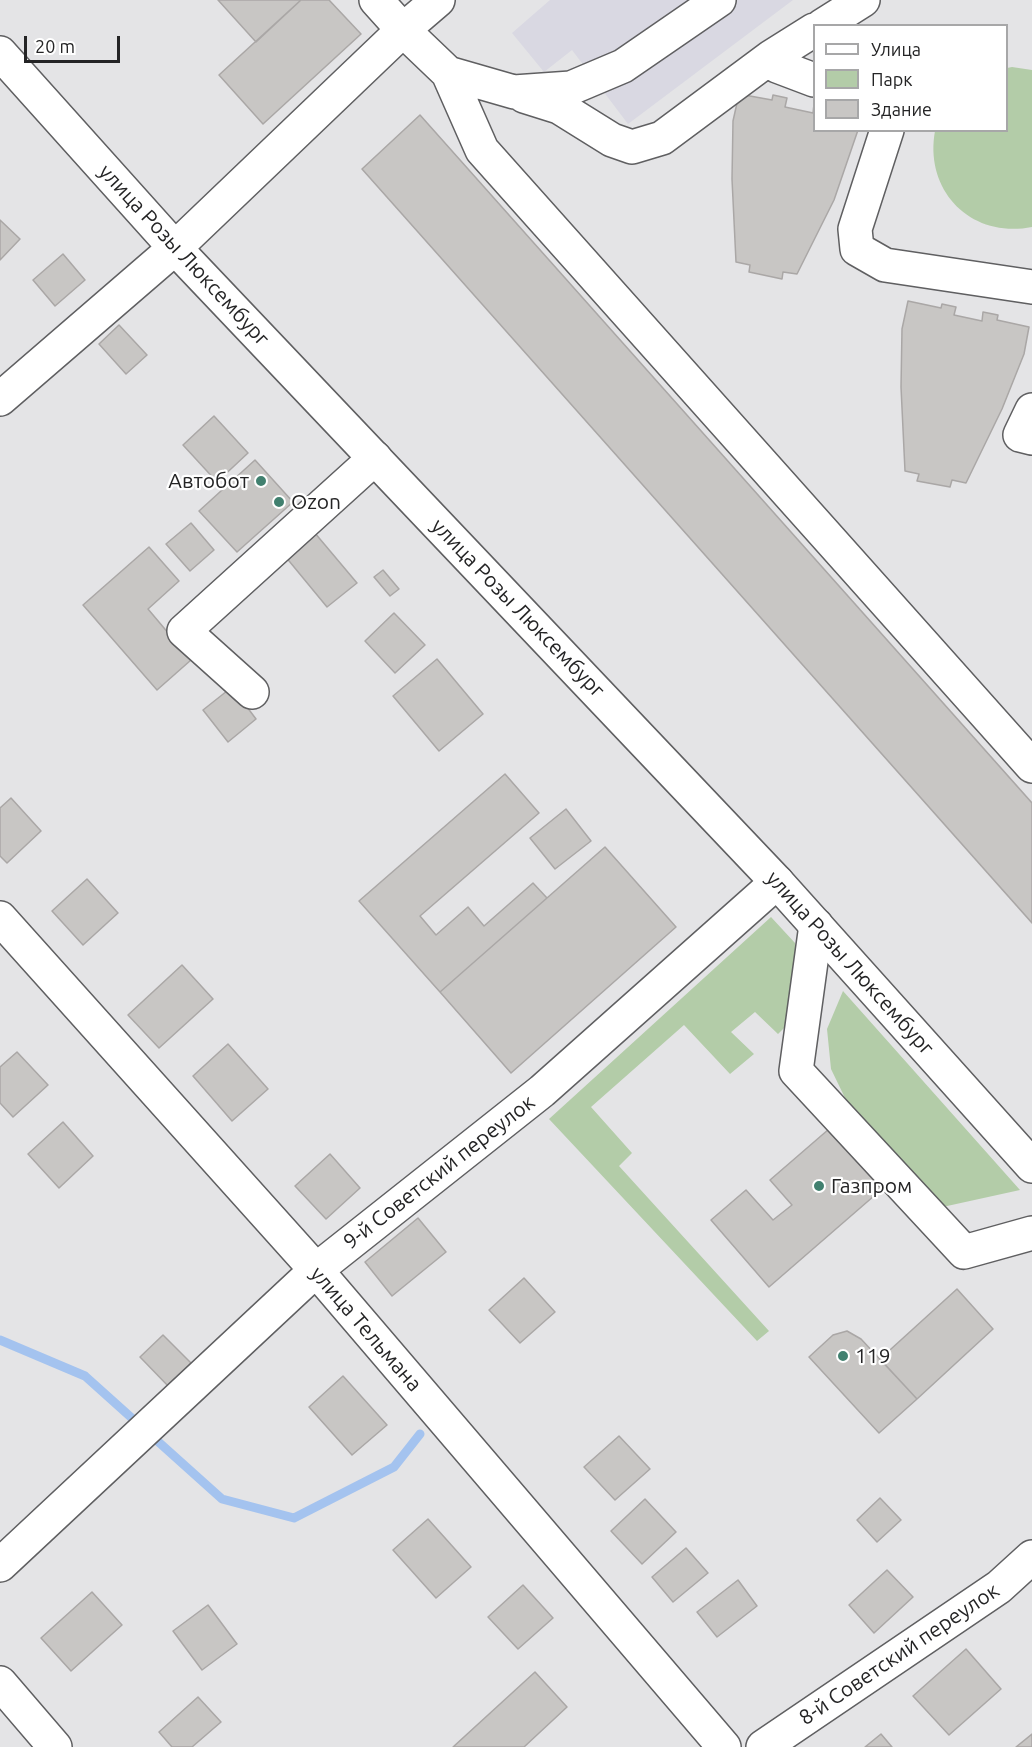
<!DOCTYPE html>
<meta charset="utf-8">
<style>
body{margin:0}
#map{position:relative;width:1032px;height:1747px;overflow:hidden;background:#e4e4e6;font-family:Ubuntu,sans-serif}
canvas{display:block}
.legend{position:absolute;left:813px;top:24px;width:195px;height:108px;box-sizing:border-box;background:#fff;border:2px solid #a7a7a8;margin:0;padding:8px 10px;list-style:none;font-size:18px;color:#242425}
.legend li{display:flex;align-items:center;gap:12px;height:30px}
.legend b{width:30px;border:2px solid #a7a7a8}
.scale{position:absolute;left:24px;top:36px;width:96px;height:27px;box-sizing:border-box;border:3px solid #242425;border-top:0;padding-left:8px;font-size:18px;line-height:21px;white-space:nowrap;color:#242425;-webkit-text-stroke:4px #fff;paint-order:stroke}
</style>
<div id="map">
<canvas width="1032" height="1747"></canvas>
<ul class="legend">
<li><b style="height:8px;background:#fff"></b>Улица</li>
<li><b style="height:16px;background:#b3cca8"></b>Парк</li>
<li><b style="height:16px;background:#c8c6c4"></b>Здание</li>
</ul>
<div class="scale">20 m</div>
</div>
<script>
const ctx = document.querySelector('canvas').getContext('2d');
ctx.lineJoin = 'round';
function fill(path, color) {
  ctx.fillStyle = color;
  ctx.fill(path, 'evenodd');
}
function stroke(path, color, width, dash) {
  ctx.strokeStyle = color;
  ctx.lineWidth = width;
  ctx.lineCap = dash ? 'butt' : 'round';
  ctx.setLineDash(dash || []);
  ctx.stroke(path);
}
function label(font, color, halo, rows, align = 'center') {
  ctx.font = font + ' Ubuntu,sans-serif';
  ctx.lineWidth = 4.5;
  ctx.setLineDash([]);
  ctx.textBaseline = 'middle';
  ctx.strokeStyle = halo;
  ctx.fillStyle = color;
  for (const [text, x, y, turn = 0] of rows) {
    ctx.save();
    ctx.translate(x, y);
    ctx.rotate((+turn || 0) * Math.PI / 180);
    ctx.textAlign = isNaN(turn) ? turn : align;
    if (halo) ctx.strokeText(text, 0, 0);
    ctx.fillText(text, 0, 0);
    ctx.restore();
  }
}
const built = new Path2D(`
 M550 0H793L628 124 572 50 544 72 512 33Z`);
const green = new Path2D(`
 M1012 67 1032 70V227C971 239 924 191 935 131L1006 130 1007 68Z
 M771 917 795 943 800 998 788 1024 778 1034 755 1012 731 1032 754 1054 730 1074 684 1025 591 1107 632 1153 619 1166 769 1331 757 1341 549 1119Z
 M843 991 1020 1190 938 1208 846 1100 831 1069 827 1029Z`);
const stream = new Path2D(`
 M0 1340 85 1376 222 1499 294 1518 394 1467 420 1434`);
const building = new Path2D(`
 M218 0H301L256 42Z
 M301 0H329L361 34 263 124 219 75Z
 M739 94 772 100 773 95 787 98 785 107 813 113 814 104V130H858L834 200 797 274 783 272 782 279 749 272 750 265 736 262 732 179 733 121Z
 M420 115 1032 803V923L362 169Z
 M0 220 20 239 0 260Z
 M63 254 85 280 55 306 33 280Z
 M908 301 941 308 942 304 956 307 954 315 982 321 983 312 998 315 997 320 1029 327 1024 354 1002 409 966 483 952 480 950 487 917 481 919 474 905 471 901 387 902 329Z
 M119 325 147 355 126 374 99 344Z
 M214 416 248 453 217 482 183 445Z
 M255 460 293 502 237 552 199 511Z
 M191 523 214 550 190 571 166 544Z
 M309 526 357 583 327 607 280 550Z
 M149 547 179 581 148 609 191 660 157 690 83 605Z
 M383 570 399 589 390 596 374 577Z
 M394 613 425 645 395 673 365 641Z
 M437 659 483 714 439 751 393 696Z
 M232 687 256 719 228 742 203 710Z
 M505 774 539 813 420 916 436 935 468 907 484 926 533 883 547 898 440 992 359 901Z
 M11 798 41 831 7 863 0 856V808Z
 M566 809 591 841 555 869 530 838Z
 M605 847 676 927 511 1073 440 992Z
 M87 879 118 913 83 945 52 911Z
 M182 965 213 999 159 1048 128 1015Z
 M228 1044 268 1089 232 1121 193 1076Z
 M17 1052 48 1085 13 1117 0 1103V1067Z
 M63 1122 93 1156 59 1188 28 1154Z
 M829 1129 882 1189 769 1287 711 1220 746 1190 773 1220 792 1205 770 1180Z
 M330 1154 360 1188 326 1219 295 1186Z
 M418 1218 446 1252 392 1296 365 1262Z
 M524 1278 555 1312 520 1343 489 1310Z
 M957 1289 993 1329 917 1399 880 1359Z
 M847 1331 861 1339 917 1399 879 1433 809 1357 833 1335Z
 M163 1335 193 1365 170 1388 140 1357Z
 M343 1376 387 1425 352 1455 309 1407Z
 M619 1436 650 1469 615 1500 584 1467Z
 M880 1498 901 1520 877 1542 857 1520Z
 M645 1499 676 1532 642 1564 611 1531Z
 M428 1519 471 1567 436 1598 393 1550Z
 M686 1548 708 1573 673 1602 652 1577Z
 M887 1570 913 1597 874 1633 849 1605Z
 M738 1580 757 1606 717 1637 697 1612Z
 M523 1585 553 1618 518 1649 488 1617Z
 M92 1592 122 1625 71 1671 41 1638Z
 M208 1605 237 1644 202 1670 173 1631Z
 M966 1649 1001 1689 949 1735 913 1696Z
 M535 1672 567 1707 524 1747H453Z
 M198 1697 221 1722 192 1747H172L159 1732Z
 M881 1734 892 1747H865Z
 M1032 1734V1747H1016Z`);
const minor = new Path2D(`
 M438 0 403 30 448 73 514 92 571 88 623 66 719 0
 M822 26 863 0
 M814 30 771 57 777 66 814 80
 M448 73 482 150 1032 766
 M524 96 559 107 612 140 632 147 662 138 771 57
 M887 130 855 229 857 249 885 265 1032 287
 M0 399 175 248 403 30 376 0
 M1032 410 1020 435 1032 438
 M252 692 184 631 375 458
 M0 918 316 1270 724 1747
 M816 925 796 1071 964 1252 1032 1233
 M0 1565 316 1270 542 1091 777 882
 M0 1683 55 1747
 M763 1747 999 1587 1032 1557`);
const major = new Path2D(`
 M0 53 175 248 777 882 1032 1166`);
const markers = [
 [261,481,6,"#41806f"],
 [279,502,6,"#41806f"],
 [819,1186,6,"#41806f"],
 [843,1356,6,"#41806f"]
];
const streetNames = [
 ["улица Розы Люксембург",184,255,47],
 ["улица Розы Люксембург",518,608,46],
 ["улица Розы Люксембург",850,963,48],
 ["9-й Советский переулок",439,1172,-38],
 ["улица Тельмана",366,1329,49],
 ["8-й Советский переулок",899,1654,-34]
];
const poiNames = [
 ["Автобот",249,481,"right"],
 ["Ozon",291,502],
 ["Газпром",831,1186],
 ["119",855,1356]
];
fill(built, '#d9d8e2');
fill(green, '#b3cca8');
stroke(stream, '#a4c3ef', 9);
fill(building, '#c8c6c4');
stroke(building, '#aaa7a6', 1.5);
stroke(minor, '#5f5f61', 36);
stroke(major, '#5f5f61', 36);
stroke(minor, '#fff', 33);
stroke(major, '#fff', 33);
for (const [x, y, r, color] of markers) {
  const dot = new Path2D();
  dot.arc(x, y, r, 0, 2 * Math.PI);
  ctx.fillStyle = color;
  ctx.fill(dot);
  stroke(dot, '#fff', 2);
}
label('21px', '#242425', '#fff', streetNames);
label('21px', '#242425', '#fff', poiNames, 'left');
</script>
